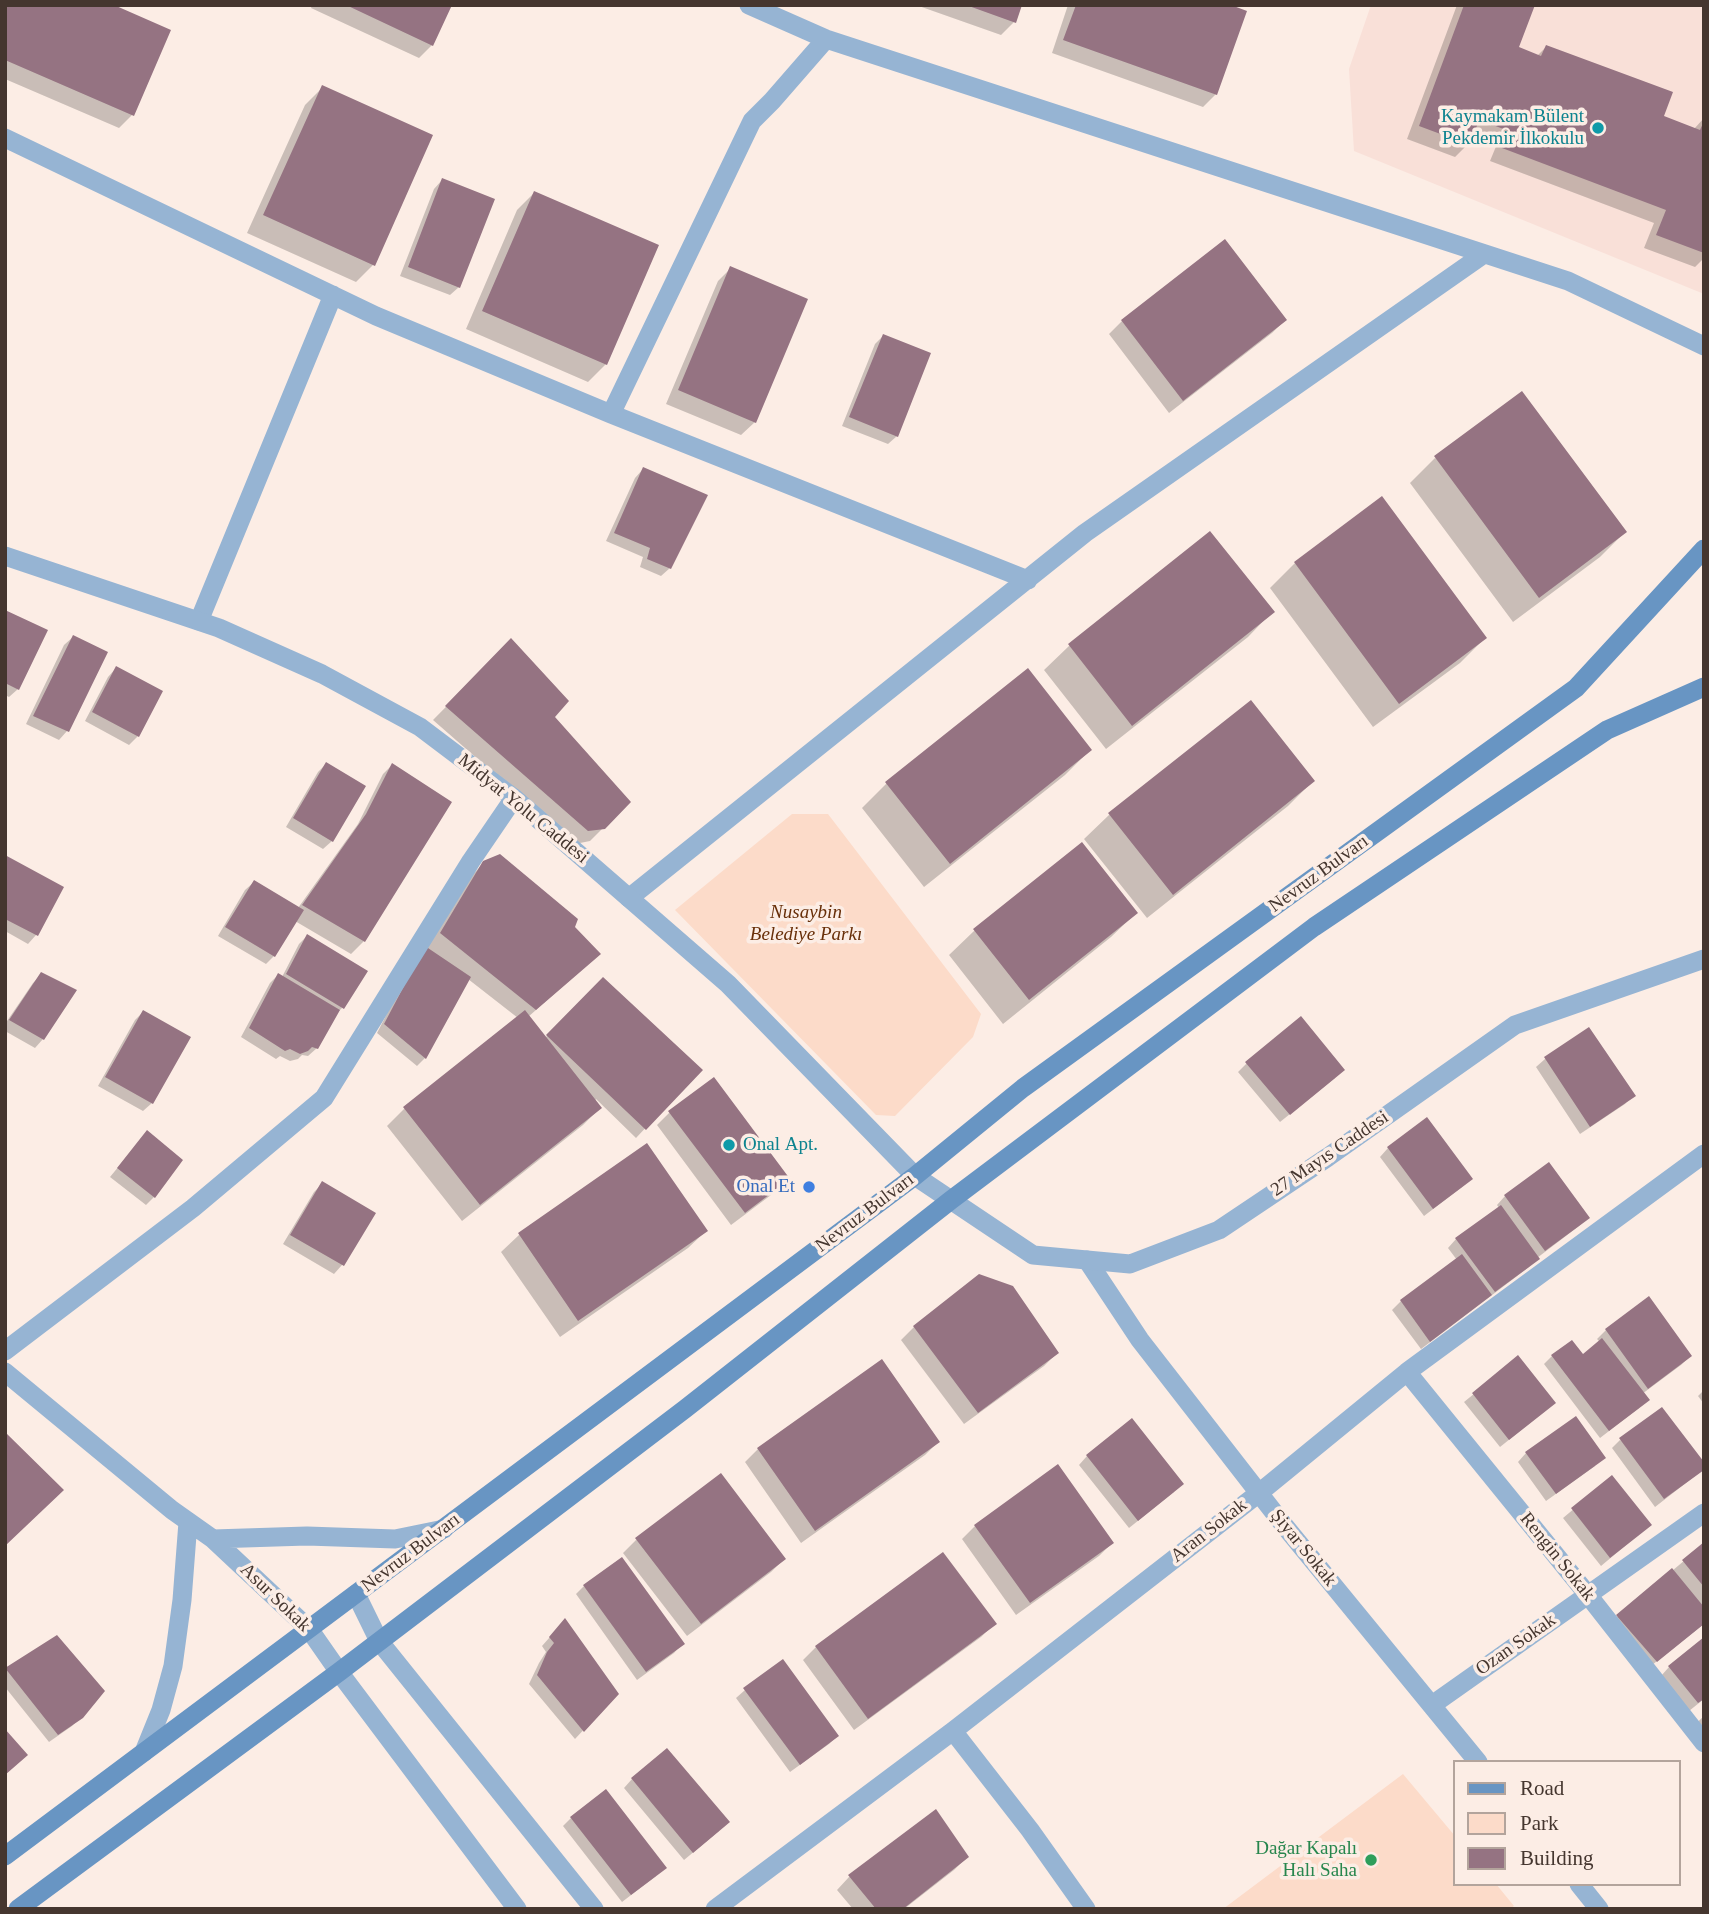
<!DOCTYPE html>
<meta charset="utf-8">
<style>
body{margin:0}
#map{position:relative;width:1709px;height:1914px;overflow:hidden;background:#fcede5;font-family:Georgia,serif}
canvas{display:block}
.frame{position:absolute;inset:0;border:7px solid #45362f;pointer-events:none}
.legend{position:absolute;left:1453px;top:1760px;width:228px;height:126px;box-sizing:border-box;background:#fcede5;border:2px solid #b3a49c;margin:0;padding:9px 12px;list-style:none;font-size:21px;color:#45362f}
.legend li{display:flex;align-items:center;gap:14px;height:35px}
.legend b{width:35px;border:2px solid #b3a49c}
</style>
<div id="map">
<canvas width="1709" height="1914"></canvas>
<div class="frame"></div>
<ul class="legend">
<li><b style="height:9px;background:#6895c3"></b>Road</li>
<li><b style="height:19px;background:#fcdbc9"></b>Park</li>
<li><b style="height:19px;background:#957382"></b>Building</li>
</ul>
</div>
<script>
const ctx = document.querySelector('canvas').getContext('2d');
ctx.lineJoin = 'round';
function fill(path, color) {
  ctx.fillStyle = color;
  ctx.fill(path, 'evenodd');
}
function stroke(path, color, width, dash) {
  ctx.strokeStyle = color;
  ctx.lineWidth = width;
  ctx.lineCap = dash ? 'butt' : 'round';
  ctx.setLineDash(dash || []);
  ctx.stroke(path);
}
function label(font, color, halo, rows, align = 'center') {
  ctx.font = font + ' Georgia,serif';
  ctx.lineWidth = 7;
  ctx.setLineDash([]);
  ctx.textBaseline = 'middle';
  ctx.strokeStyle = halo;
  ctx.fillStyle = color;
  for (const [text, x, y, turn = 0] of rows) {
    ctx.save();
    ctx.translate(x, y);
    ctx.rotate((+turn || 0) * Math.PI / 180);
    ctx.textAlign = isNaN(turn) ? turn : align;
    if (halo) ctx.strokeText(text, 0, 0);
    ctx.fillText(text, 0, 0);
    ctx.restore();
  }
}
const education = new Path2D(`
 M1371 5H1704V294L1354 151 1349 69Z`);
const green = new Path2D(`
 M792 814H828L981 1014 973 1037 895 1116 876 1115 675 910Z
 M1403 1774 1455 1836V1884H1496L1514 1906 1510 1909H1223Z`);
const shadow = new Path2D(`
 M5 5H110L132 115 119 128 5 79Z
 M312 5H450L432 45 419 58 311 8Z
 M916 5H1020L1014 22 1001 35Z
 M1068 5H1226L1216 94 1203 107 1052 53Z
 M1457 5H1533L1517 48 1537 56 1546 47 1662 117 1694 129 1704 118V258L1695 267 1644 248 1654 223 1490 161 1497 144 1472 134 1468 144 1455 157 1407 139Z
 M323 87 373 265 356 282 247 233 305 105Z
 M442 180 459 287 450 295 400 276 434 189Z
 M534 193 606 364 588 382 466 329 517 210Z
 M1225 242 1285 320 1272 333 1169 413 1109 334 1122 321Z
 M731 268 755 422 741 435 666 404 718 281Z
 M883 336 897 436 888 444 842 426 875 344Z
 M1435 458 1625 532 1600 557 1513 622 1410 483Z
 M643 469 670 568 661 576 640 567 643 557 606 541 635 478Z
 M1210 533 1272 612 1248 637 1106 749 1044 670 1069 646Z
 M1295 563 1485 638 1460 663 1373 727 1270 588Z
 M5 612 18 689 9 697 5 695Z
 M73 637 105 652 67 731 59 740 26 724 64 645Z
 M511 641 553 717 629 802 590 841 575 844 433 720Z
 M116 668 138 736 129 745 85 721 108 677Z
 M1090 750 1065 775 924 887 862 808 887 783Z
 M326 764 332 841 323 849 286 827 318 772Z
 M392 765 364 941 351 954 295 921 274 956 266 964 218 936 245 890 254 882 298 908 358 824 383 774Z
 M1313 781 1288 806 1147 918 1084 839 1109 815Z
 M1082 844 1136 913 1111 937 1003 1024 949 955 974 931Z
 M5 857 62 888 36 935 28 944 5 931Z
 M484 863 573 928 585 967 528 1017 545 1038 603 980 700 1070 636 1138 596 1099 595 1101 600 1108 583 1125 462 1221 387 1126 404 1109 518 1018 468 979 425 1058 417 1066 377 1033 417 956 471 876Z
 M307 936 342 1008 334 1016 317 1048 308 1056 302 1055 298 1059 290 1061 280 1056 276 1059 241 1037 270 983 278 975 282 977 299 944Z
 M42 974 43 1039 35 1048 5 1031V1024L33 983Z
 M143 1012 152 1103 143 1111 98 1086 135 1020Z
 M1589 1029 1633 1095 1625 1104 1580 1134 1536 1067 1545 1059Z
 M1247 1063 1335 1078 1280 1122 1238 1072Z
 M670 1112 788 1179 775 1192 731 1225 657 1125Z
 M147 1132 154 1197 146 1205 110 1177Z
 M646 1146 706 1231 688 1248 560 1337 501 1252 519 1235Z
 M1388 1148 1471 1179 1462 1187 1424 1216 1380 1157Z
 M323 1183 373 1214 342 1265 334 1274 283 1244 314 1192Z
 M1505 1196 1588 1218 1579 1226 1537 1258 1529 1267 1421 1349 1392 1310 1401 1301 1457 1260 1448 1248 1456 1239 1499 1208 1497 1205Z
 M1648 1299 1690 1356 1681 1365 1642 1394 1639 1408 1600 1438 1544 1364 1552 1356H1582L1600 1342 1597 1339 1606 1330Z
 M914 1327 1057 1353 1044 1366 964 1424 901 1340Z
 M1518 1358 1545 1411 1500 1447 1464 1402Z
 M882 1362 938 1442 925 1455 801 1543 745 1462 758 1449Z
 M1704 1390V1404L1698 1396Z
 M1620 1440 1704 1469 1655 1507 1612 1448Z
 M1526 1453 1595 1466 1546 1501 1518 1462Z
 M1087 1456 1174 1492 1129 1528 1079 1465Z
 M1612 1477 1650 1525 1601 1566 1563 1518Z
 M975 1526 1112 1543 1099 1556 1016 1615 962 1539Z
 M636 1540 784 1559 771 1572 687 1636 623 1553Z
 M1704 1544V1624L1647 1669 1609 1624Z
 M943 1554 994 1624 981 1637 854 1730 803 1660 816 1647Z
 M584 1586 682 1644 674 1653 637 1680 576 1594Z
 M557 1629 617 1694 575 1739 529 1684 539 1663 546 1652 542 1646Z
 M57 1637 81 1716 72 1726 49 1742 5 1687V1669Z
 M1669 1667 1704 1699 1689 1711 1661 1676Z
 M745 1690 837 1736 829 1744 790 1772 736 1698Z
 M1704 1716V1752L1688 1731Z
 M632 1779 719 1831 684 1860 624 1788Z
 M571 1818 656 1876 622 1902 563 1826Z
 M967 1857 954 1870 904 1909H853L837 1890 849 1877Z`);
const building = new Path2D(`
 M7 5H114L171 30 134 116 5 60V9Z
 M346 5H452L433 46Z
 M966 5H1022L1016 23Z
 M1076 5H1231L1247 11 1217 95 1063 40Z
 M1464 5H1535L1519 47 1541 56 1546 45 1673 92 1664 116 1700 130 1704 121V253L1656 235 1666 210 1502 148 1509 131 1479 120 1470 145 1419 126Z
 M322 85 433 135 375 266 263 215Z
 M442 178 495 199 460 288 408 267Z
 M534 191 659 245 607 365 482 311Z
 M1225 239 1287 320 1183 401 1121 320Z
 M730 266 808 299 756 423 678 390Z
 M883 334 931 353 898 437 849 417Z
 M1522 391 1627 532 1539 598 1434 456Z
 M643 467 708 495 671 569 647 559 650 548 614 533Z
 M1382 496 1487 638 1399 704 1294 562Z
 M1210 531 1275 612 1132 726 1068 644Z
 M5 610 48 630 19 690 5 683Z
 M73 635 108 652 69 732 33 716Z
 M511 638 569 701 555 717 631 802 605 829 588 831 445 706Z
 M116 666 163 691 139 737 92 712Z
 M1028 668 1092 750 950 864 885 782Z
 M1251 700 1315 781 1173 895 1108 813Z
 M326 762 366 786 333 842 293 818Z
 M392 763 452 802 365 942 302 905 366 814Z
 M1082 842 1138 913 1029 1000 973 929Z
 M500 854 578 919 575 927 601 954 536 1010 440 933 483 861Z
 M5 855 64 887 38 936 5 919Z
 M254 880 304 910 275 957 225 927Z
 M307 934 368 971 344 1009 286 974Z
 M425 946 471 977 426 1059 384 1024Z
 M41 972 77 990 44 1040 9 1020Z
 M278 973 340 1010 318 1049 312 1047 308 1051 300 1054 290 1049 285 1051 249 1028Z
 M603 977 703 1070 646 1130 546 1035Z
 M143 1010 191 1037 153 1104 105 1077Z
 M525 1010 602 1108 480 1205 403 1107Z
 M1301 1016 1345 1070 1290 1115 1245 1062Z
 M1589 1027 1636 1096 1590 1127 1544 1057Z
 M714 1077 790 1179 745 1213 668 1111Z
 M1427 1117 1473 1179 1433 1209 1387 1147Z
 M147 1130 183 1160 155 1198 117 1168Z
 M647 1143 708 1231 578 1321 518 1233Z
 M1549 1162 1590 1218 1545 1251 1504 1195Z
 M322 1181 376 1213 344 1266 290 1235Z
 M1501 1205 1540 1259 1495 1292 1455 1238Z
 M1462 1254 1492 1295 1430 1342 1400 1300Z
 M979 1274 1013 1286 1059 1353 978 1413 913 1326Z
 M1649 1296 1692 1356 1648 1389 1605 1329Z
 M1602 1338 1650 1400 1609 1431 1551 1355 1572 1340 1583 1354Z
 M1518 1355 1556 1403 1509 1440 1472 1393Z
 M882 1359 940 1442 815 1531 757 1448Z
 M1662 1407 1704 1462V1470L1664 1499 1619 1438Z
 M1576 1416 1606 1458 1556 1494 1525 1452Z
 M1132 1418 1184 1484 1138 1521 1086 1455Z
 M5 1432 64 1490 5 1546Z
 M1058 1464 1114 1543 1030 1603 974 1525Z
 M721 1473 786 1559 701 1624 635 1538Z
 M1612 1475 1652 1525 1610 1558 1571 1508Z
 M1704 1542V1587L1682 1560Z
 M943 1552 997 1624 868 1719 815 1646Z
 M622 1557 685 1644 646 1672 583 1585Z
 M1672 1568 1704 1607V1624L1657 1662 1616 1615Z
 M565 1618 619 1694 584 1732 537 1675 547 1652 554 1643 549 1637Z
 M57 1635 105 1691 83 1718 58 1735 5 1668Z
 M1704 1637V1699L1698 1703 1668 1666Z
 M783 1659 839 1736 800 1765 743 1688Z
 M5 1729 28 1755 5 1775Z
 M667 1748 730 1822 693 1853 631 1778Z
 M606 1789 667 1868 631 1895 570 1817Z
 M936 1809 969 1857 903 1909H876L848 1875Z`);
const minor = new Path2D(`
 M749 5 826 39 1568 281 1704 346
 M5 138 376 316 611 414 1028 580
 M611 414 752 121 772 101 826 39
 M199 621 333 295
 M629 898 1085 533 1484 254
 M1087 1260 1140 1340 1283 1524 1478 1762
 M5 1351 193 1208 324 1098 471 861 514 798
 M5 1372 172 1510 213 1539 309 1629 339 1672 517 1909
 M1407 1372 1588 1595 1704 1743
 M213 1539 307 1536 395 1539 444 1529
 M356 1594 379 1641 594 1909
 M1432 1705 1704 1513
 M953 1731 1030 1830 1086 1909
 M144 1752 161 1710 173 1666 182 1600 188 1522
 M1579 1884 1599 1909
 M715 1909 953 1731 1259 1493 1407 1372 1704 1154`);
const tertiary = new Path2D(`
 M5 556 219 628 322 674 420 727 514 798 728 984 915 1176 1033 1255 1130 1264 1219 1230 1328 1157 1515 1025 1704 959`);
const secondary = new Path2D(`
 M5 1856 915 1176 1023 1088 1576 688 1704 549
 M18 1909 339 1672 685 1409 951 1200 1314 927 1607 730 1704 687`);
const markers = [
 [1598,128,7,"#0f9aa8"],
 [729,1145,7,"#0f9aa8"],
 [809,1187,7,"#3f7fe0"],
 [1371,1860,7,"#2e9e5b"]
];
const cultureNames = [
 ["Kaymakam Bülent",1584,117],
 ["Pekdemir İlkokulu",1584,139],
 ["Onal Apt.",743,1145,"left"]
];
const streetNames = [
 ["Midyat Yolu Caddesi",523,809,39],
 ["Nevruz Bulvarı",1319,874,-36],
 ["27 Mayıs Caddesi",1330,1154,-34],
 ["Nevruz Bulvarı",865,1213,-37],
 ["Aran Sokak",1209,1531,-38],
 ["Şiyar Sokak",1303,1548,51],
 ["Nevruz Bulvarı",411,1553,-37],
 ["Rengin Sokak",1557,1557,51],
 ["Asur Sokak",275,1598,44],
 ["Ozan Sokak",1516,1645,-35]
];
const parkNames = [
 ["Nusaybin",806,913],
 ["Belediye Parkı",806,935]
];
const shopNames = [
 ["Onal Et",795,1187]
];
const leisureNames = [
 ["Dağar Kapalı",1357,1849],
 ["Halı Saha",1357,1871]
];
fill(education, '#f9e0d8');
fill(green, '#fcdbc9');
fill(shadow, '#0003');
fill(building, '#957382');
stroke(minor, '#96b4d3', 19);
stroke(tertiary, '#96b4d3', 19);
stroke(secondary, '#6895c3', 19);
for (const [x, y, r, color] of markers) {
  const dot = new Path2D();
  dot.arc(x, y, r, 0, 2 * Math.PI);
  ctx.fillStyle = color;
  ctx.fill(dot);
  stroke(dot, '#fcede5', 2.5);
}
label('19px', '#0d838f', '#fcede5', cultureNames, 'right');
label('19px', '#45362f', '#fcede5', streetNames);
label('italic 19px', '#682f09', '#fcede5', parkNames);
label('19px', '#366cbe', '#fcede5', shopNames, 'right');
label('19px', '#27864d', '#fcede5', leisureNames, 'right');
</script>
